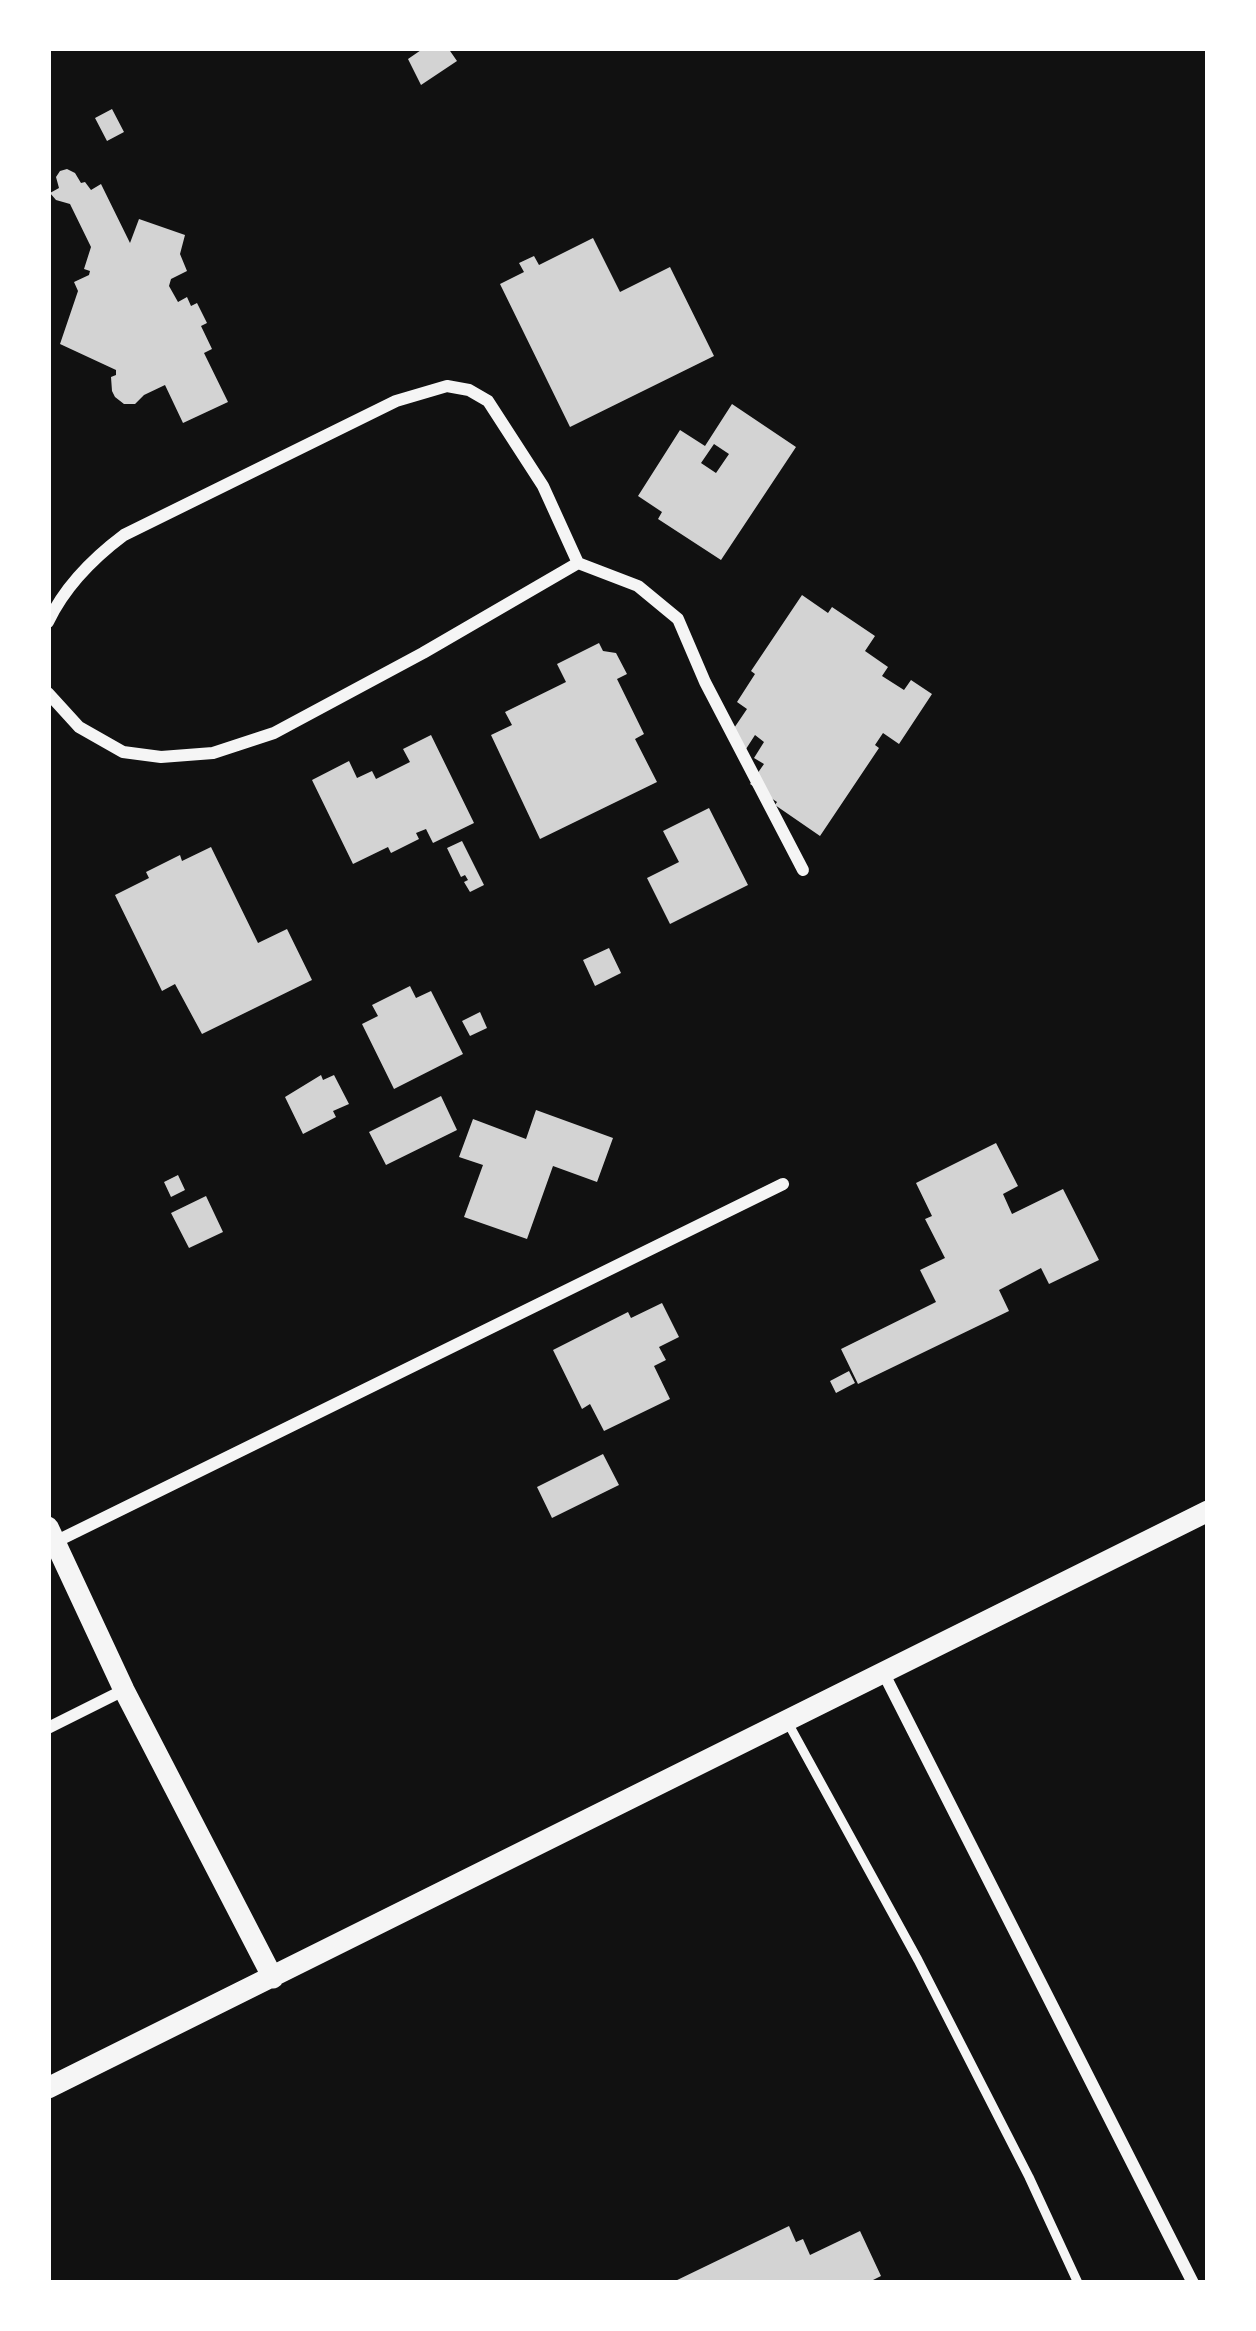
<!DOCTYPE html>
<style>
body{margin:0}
#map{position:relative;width:1256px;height:2331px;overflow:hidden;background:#111;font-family:Literata,serif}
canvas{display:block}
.frame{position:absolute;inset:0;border:51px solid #fff;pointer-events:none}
</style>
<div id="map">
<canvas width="1256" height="2331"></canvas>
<div class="frame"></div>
</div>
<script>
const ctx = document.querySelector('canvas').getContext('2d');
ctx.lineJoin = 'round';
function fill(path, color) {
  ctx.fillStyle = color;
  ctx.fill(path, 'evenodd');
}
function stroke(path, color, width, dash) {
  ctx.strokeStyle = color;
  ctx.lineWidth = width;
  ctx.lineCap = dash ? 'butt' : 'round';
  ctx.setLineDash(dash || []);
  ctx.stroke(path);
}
const building = new Path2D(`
 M424 48H448L457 61 421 85 408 59Z
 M112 109 124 132 107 141 95 118Z
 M67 169 75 173 81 183 85 182 91 190 101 184 130 243 139 219 185 235 180 254 187 271 171 279 169 286 178 302 187 297 191 306 197 303 207 323 201 326 212 349 204 353 228 402 183 423 165 385 144 395 135 404H124L115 397 112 391 111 377 116 375V368V370L60 344 78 291 74 282 89 275 90 271 84 269 91 247 70 204 56 200 50 193 59 188 56 177 60 171Z
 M593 238 620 292 670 267 714 356 570 427 500 284 524 272 519 263 534 256 539 265Z
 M732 404 796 447 721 560 658 519 662 512 638 496 680 430 705 446ZM714 444 729 454 716 473 701 463Z
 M802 595 828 613 832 607 875 636 865 651 888 667 882 676 904 690 911 680 932 694 899 744 883 733 875 745 879 748 820 836 775 805 777 802 750 784 764 764 754 758 764 742 755 735 746 749 728 737 747 709 737 702 755 674 751 671Z
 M599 643 603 651 616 653 627 674 617 679 644 734 635 739 657 782 540 839 491 735 512 725 505 712 566 682 557 664Z
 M431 735 474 823 433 843 426 829 416 833 419 839 391 853 388 847 353 864 312 780 349 761 357 778 372 771 376 779 410 762 403 749Z
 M709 808 748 885 670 924 647 878 679 862 663 831Z
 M462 841 484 885 470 892 464 882 468 880 465 875 461 877 447 848Z
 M211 847 258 943 287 929 312 980 202 1034 175 984 162 991 115 895 149 878 146 872 180 855 182 861Z
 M609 948 621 973 595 986 583 960Z
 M410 986 416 998 431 991 463 1054 394 1089 362 1024 378 1016 372 1005Z
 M480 1012 487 1028 470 1036 462 1021Z
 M321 1075 323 1080 334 1075 349 1104 333 1111 336 1117 303 1134 285 1097Z
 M441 1096 457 1130 386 1165 369 1132Z
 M536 1110 613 1138 597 1182 553 1166 527 1239 464 1217 483 1165 459 1157 473 1119 526 1139Z
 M996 1143 1018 1186 1003 1194 1012 1214 1063 1189 1099 1260 1049 1284 1041 1268 999 1290 1009 1311 858 1384 841 1349 936 1302 920 1270 945 1258 925 1219 932 1216 916 1183Z
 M178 1175 185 1190 171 1197 164 1182Z
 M206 1196 223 1232 189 1248 171 1213Z
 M662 1303 679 1337 659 1347 666 1360 654 1366 670 1399 604 1431 590 1404 582 1409 553 1350 628 1312 631 1318Z
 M849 1371 855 1383 836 1393 830 1381Z
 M603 1454 619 1485 552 1518 537 1487Z
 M789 2226 796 2242 803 2239 810 2255 860 2231 881 2276 867 2283H671Z`);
const service = new Path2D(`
 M788 1723 918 1960 1029 2177 1078 2283`);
const minor = new Path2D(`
 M48 622C65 586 92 559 124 535L396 401 447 386 469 390 488 401 543 486 578 563 638 586 678 619 705 682 803 870
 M48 693 79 727 123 752 161 757 213 753 274 733 423 653 578 563
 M55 1542 783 1184
 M883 1672 1193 2283
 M48 1728 124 1690`);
const tertiary = new Path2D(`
 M48 1527 124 1690 273 1978
 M48 2088 1208 1511`);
fill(building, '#d3d3d3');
stroke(service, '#f5f5f5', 9);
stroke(minor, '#f5f5f5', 12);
stroke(tertiary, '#f5f5f5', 21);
</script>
